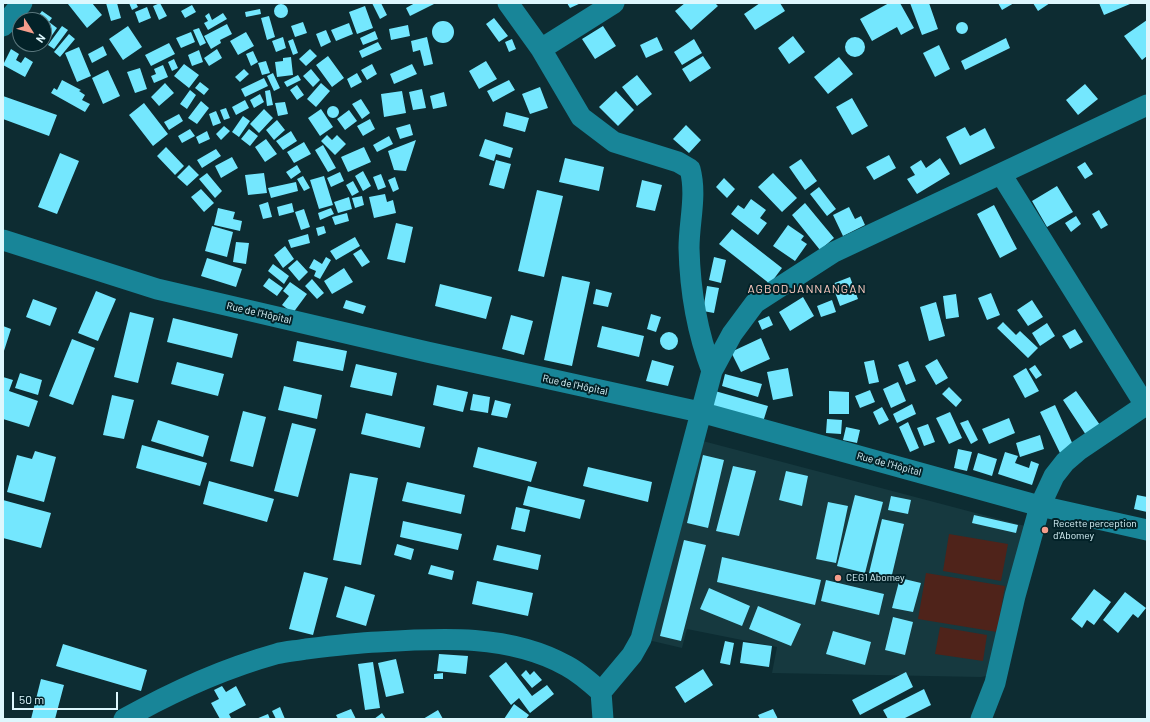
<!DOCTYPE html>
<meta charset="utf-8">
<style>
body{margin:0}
#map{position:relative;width:1150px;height:722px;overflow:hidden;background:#0d2c32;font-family:Barlow,sans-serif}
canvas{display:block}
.frame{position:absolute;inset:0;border:4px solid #ddf7fd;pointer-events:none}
.north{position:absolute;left:12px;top:12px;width:40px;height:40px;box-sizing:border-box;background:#032228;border:1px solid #5a777d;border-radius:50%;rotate:126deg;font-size:11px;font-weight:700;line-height:16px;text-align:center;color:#ddf7fd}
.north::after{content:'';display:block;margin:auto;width:14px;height:18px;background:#f49d8b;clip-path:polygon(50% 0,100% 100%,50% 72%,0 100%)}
.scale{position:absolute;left:12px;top:692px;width:106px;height:18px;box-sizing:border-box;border:2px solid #ddf7fd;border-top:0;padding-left:5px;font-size:12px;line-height:14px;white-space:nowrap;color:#ddf7fd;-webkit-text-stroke:3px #032228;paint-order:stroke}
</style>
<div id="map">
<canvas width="1150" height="722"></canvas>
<div class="frame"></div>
<div class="north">N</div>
<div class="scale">50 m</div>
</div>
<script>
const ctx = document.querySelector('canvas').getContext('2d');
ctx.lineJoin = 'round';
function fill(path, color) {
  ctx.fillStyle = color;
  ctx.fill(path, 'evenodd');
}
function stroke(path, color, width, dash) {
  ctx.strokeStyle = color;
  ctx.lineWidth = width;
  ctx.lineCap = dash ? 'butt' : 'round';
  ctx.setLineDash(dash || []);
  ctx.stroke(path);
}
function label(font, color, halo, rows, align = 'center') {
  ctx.font = font + ' Barlow,sans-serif';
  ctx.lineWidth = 4;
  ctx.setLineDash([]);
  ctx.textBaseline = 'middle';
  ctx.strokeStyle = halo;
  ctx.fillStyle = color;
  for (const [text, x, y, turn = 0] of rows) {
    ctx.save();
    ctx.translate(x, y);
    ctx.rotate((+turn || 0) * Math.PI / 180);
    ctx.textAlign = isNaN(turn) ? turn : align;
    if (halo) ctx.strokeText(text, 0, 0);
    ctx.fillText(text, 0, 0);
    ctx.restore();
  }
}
const built = new Path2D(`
 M699 440 1025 526 991 675 981 677 772 673 777 647 687 629 682 648 648 640Z`);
const green = new Path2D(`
 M949 534 1008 544 1001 581 943 571Z
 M926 573 1005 586 997 632 918 619Z
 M940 627 987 635 983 661 935 654Z`);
const building = new Path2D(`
 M69 3H92L102 15 87 28 68 4Z
 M106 3H117L121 18 111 21Z
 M129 3H136L138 7 132 10Z
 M160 3 167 16 159 20 153 6Z
 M372 3H381L387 15 380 19Z
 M415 3H433L434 4 410 16 406 8Z
 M567 3H581L570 8Z
 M685 3H715L718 6 691 30 675 11Z
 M760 3H780L785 11 755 30 744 14Z
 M889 3H900L914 28 901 35 897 27 872 41 860 19Z
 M910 3H929L938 29 922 35Z
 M998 3H1014L1002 10Z
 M1033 3H1050L1038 11Z
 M1099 3H1130V4L1104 15Z
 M274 11a7 7 0 1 1 14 0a7 7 0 1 1-14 0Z
 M192 5 196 12 185 18 181 11Z
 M365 6 373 28 357 34 349 12Z
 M147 7 151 18 139 23 135 12Z
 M260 9 261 14 246 17 245 12Z
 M42 11 52 18 49 22 57 28 46 44 44 43V20H35Z
 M209 13 212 20 223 13 227 19 208 30 204 23 208 21 205 16Z
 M269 16 275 37 267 40 261 18Z
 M494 18 508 36 499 42 486 24Z
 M1147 20V56L1142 60 1124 36Z
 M432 32a11 11 0 1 1 22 0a11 11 0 1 1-22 0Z
 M303 22 307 33 295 37 291 26Z
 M956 28a6 6 0 1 1 12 0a6 6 0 1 1-12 0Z
 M349 23 353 34 336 41 331 30Z
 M227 24 232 34 220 40 221 43 211 49 204 36Z
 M408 25 410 36 391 40 389 29Z
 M62 26 68 30 54 49 48 45Z
 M128 26 142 47 123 60 109 39Z
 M603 26 616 46 595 59 582 39Z
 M199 28 206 43 200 46 193 30Z
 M326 30 331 42 321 47 316 34Z
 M375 31 378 39 363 45 360 38Z
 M191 32 195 42 181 48 176 38Z
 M246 32 254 46 238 55 230 41Z
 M69 34 75 39 60 57 54 52Z
 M793 36 805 52 789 64 778 48Z
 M845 47a10 10 0 1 1 20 0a10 10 0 1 1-20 0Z
 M283 37 286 48 276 52 272 41Z
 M427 37 433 64 424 66 420 50 413 52 411 41Z
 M657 37 663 50 646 58 640 45Z
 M1006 38 1010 48 965 70 961 61Z
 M293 39 298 53 293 55 288 41Z
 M512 39 516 49 509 52 505 42Z
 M694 39 702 53 682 65 674 52Z
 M378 42 382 49 362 58 359 51Z
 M169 43 175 54 151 66 145 55Z
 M939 45 950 69 935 77 923 53Z
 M103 46 107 55 92 63 88 54Z
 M79 47 91 76 77 82 65 53Z
 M11 49 19 54 16 60 21 63 25 57 33 62 25 77 3 65Z
 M217 49 222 58 209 66 204 58Z
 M310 49 317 56 306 66 299 59Z
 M199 50 203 62 192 66 188 55Z
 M253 51 258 62 251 66 246 54Z
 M328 56 344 78 332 87 316 65Z
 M703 56 711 68 690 82 682 69Z
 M291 57 293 75 277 77 275 62 283 61V58Z
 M839 57 853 74 828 94 814 77Z
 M174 59 178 68 172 71 168 62Z
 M266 61 270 73 262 75 258 63Z
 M486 61 497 79 479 89 469 71Z
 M184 64 199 75 189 88 174 76Z
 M372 64 377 74 367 80 361 70Z
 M412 64 417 74 394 84 390 74Z
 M163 65 168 77 154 83 151 76 156 74 154 69Z
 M140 68 147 89 135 93 127 72Z
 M244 69 249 74 240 82 235 77Z
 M311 69 320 80 313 87 303 76Z
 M108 70 120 96 103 104 92 78Z
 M273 73 280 88 274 91 267 76Z
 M357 73 362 82 351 88 347 79Z
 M298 75 301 80 287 87 284 82Z
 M637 75 652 94 637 106 622 87Z
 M264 78 268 86 245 97 241 89Z
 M62 80 81 90 79 91 85 95 82 100 90 104 85 112 51 93 54 88 57 90Z
 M509 80 515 90 493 102 487 91Z
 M200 82 209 89 204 95 195 88Z
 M165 83 174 93 159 106 151 97Z
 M321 83 330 91 316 107 307 99Z
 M1085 84 1098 99 1078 115 1066 100Z
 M297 85 304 95 297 100 290 90Z
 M540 87 548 108 530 114 522 94Z
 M422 89 426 108 413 110 409 92Z
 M190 90 196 95 187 109 180 104Z
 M270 90 273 105 267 106 265 91Z
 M402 91 406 113 384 117 381 94Z
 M616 91 634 110 618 126 599 107Z
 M444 92 447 106 433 109 430 96Z
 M260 94 264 102 254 108 250 100Z
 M3 96 57 115 49 136 3 119Z
 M852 98 868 126 852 135 836 107Z
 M361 99 370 113 362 119 352 104Z
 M245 100 249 108 236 115 232 107Z
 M201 101 209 108 197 124 188 118Z
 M285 102 288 114 278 116 275 103Z
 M144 103 168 134 153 146 129 115Z
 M327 112a6 6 0 1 1 12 0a6 6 0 1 1-12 0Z
 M226 108 230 118 224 120 220 110Z
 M264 109 273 118 259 133 250 124Z
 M321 109 333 127 320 136 308 118Z
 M349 110 357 121 345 130 337 119Z
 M216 111 221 123 213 126 209 114Z
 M506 112 529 118 525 132 503 126Z
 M179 114 183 121 169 130 164 122Z
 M243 116 250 121 239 137 232 132Z
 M370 119 375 129 363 136 357 126Z
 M277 120 285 130 274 140 266 130Z
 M410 124 413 135 400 139 396 128Z
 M686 125 701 140 689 153 673 139Z
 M224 126 230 131 221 140 216 134Z
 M965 127 970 136 985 128 995 148 960 165 946 137Z
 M190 129 195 136 182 143 178 136Z
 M249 129 258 136 250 146 241 139Z
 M207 131 210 139 199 144 196 137Z
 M291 131 297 141 283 150 276 141Z
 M327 135 332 140 337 135 346 144 335 155 321 141Z
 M389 136 393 144 377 152 373 145Z
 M266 139 277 154 265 162 255 147Z
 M485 139 513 148 510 158 496 154 494 161 479 156Z
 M416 140 406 171 394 170 388 151Z
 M304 142 311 154 294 163 287 152Z
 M323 145 336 168 328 172 315 150Z
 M166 147 184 166 175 175 157 156Z
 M364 147 371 162 348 172 341 157Z
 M216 149 221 156 202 168 197 160Z
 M60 153 79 161 57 214 38 207Z
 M889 155 896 168 874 180 866 167Z
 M232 157 238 168 221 178 215 166Z
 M565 158 604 167 599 191 559 182Z
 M940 158 950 174 917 194 907 179 915 175 910 167 921 160 926 168Z
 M801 159 817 181 805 190 789 167Z
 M496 160 511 164 504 189 489 185Z
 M1085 162 1093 174 1085 179 1077 167Z
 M189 165 199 175 187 186 177 177Z
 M297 165 301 172 291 179 286 172Z
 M363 171 371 186 363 191 355 176Z
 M340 172 344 181 331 187 327 178Z
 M207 173 222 191 215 198 199 179Z
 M264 173 267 193 248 195 245 175Z
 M773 173 797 198 782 212 758 187Z
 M381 174 386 187 378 190 373 177Z
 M303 176 310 188 304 191 297 179Z
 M324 176 333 205 319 209 310 180Z
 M395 177 399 189 393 192 388 180Z
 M724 178 735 189 727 198 716 187Z
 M642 180 662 185 655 211 636 207Z
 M353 181 359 192 352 196 346 185Z
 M296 182 298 191 271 198 268 188Z
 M1057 186 1073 212 1047 227 1032 201Z
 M819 187 836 209 827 216 810 194Z
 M201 189 214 203 204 212 191 197Z
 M537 190 563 196 544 277 518 271Z
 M385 194 387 202 393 200 396 213 374 218 369 197Z
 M362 196 364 205 355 208 352 198Z
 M349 197 352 209 338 213 334 202Z
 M751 199 766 210 760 218 767 223 758 235 731 214 738 205 744 209Z
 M268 202 272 217 263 219 259 205Z
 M292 203 294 212 279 216 277 207Z
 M805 203 834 238 820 250 792 215Z
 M994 205 1017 249 1000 258 977 214Z
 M849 207 855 219 861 216 865 225 843 236 833 215Z
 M218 208 235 212 233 219 242 221 240 231 214 225Z
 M331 208 334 214 320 220 318 213Z
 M304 209 310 227 301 230 295 212Z
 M1099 210 1108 225 1101 229 1092 214Z
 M347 213 349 221 335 225 332 217Z
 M1076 216 1081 224 1071 232 1065 223Z
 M396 223 413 227 405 263 387 259Z
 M788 225 804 236 801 240 807 244 795 261 773 246Z
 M212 226 233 232 227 257 205 251Z
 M324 226 326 233 318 236 316 228Z
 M732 229 782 268 770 284 719 244Z
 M308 234 310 243 291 248 288 240Z
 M355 237 360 246 336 260 330 251Z
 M236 242 249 243 246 264 233 262Z
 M285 246 294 259 283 268 274 255Z
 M361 249 370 262 362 267 353 254Z
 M326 257 331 260 320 279 314 276 316 271 309 268 314 259 322 264Z
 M714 257 726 260 721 283 709 280Z
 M207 258 242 269 236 287 201 276Z
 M297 260 308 272 299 281 288 268Z
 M273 264 289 276 284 284 268 271Z
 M344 268 353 282 332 294 324 281Z
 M562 276 590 282 572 366 544 360Z
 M850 277 858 299 840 306 832 284Z
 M269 278 283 288 277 296 263 286Z
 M312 279 324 293 317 299 305 286Z
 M290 282 307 294 293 313 282 305 289 296 283 291Z
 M440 284 492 297 486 319 435 306Z
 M707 286 719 288 714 313 703 311Z
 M596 289 612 293 608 307 593 304Z
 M96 291 116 299 98 341 78 333Z
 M991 293 1000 315 987 320 978 298Z
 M956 294 959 317 946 319 943 296Z
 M803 297 814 316 790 331 779 312Z
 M33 299 57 308 50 326 26 317Z
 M346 300 366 306 363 314 343 308Z
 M832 300 836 312 821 317 817 306Z
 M1032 300 1043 317 1028 326 1017 310Z
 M936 302 945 336 929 341 920 307Z
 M130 312 154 318 138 383 114 377Z
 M651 314 661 317 656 332 647 329Z
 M511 315 533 321 524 355 502 349Z
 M769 316 773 325 762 330 758 321Z
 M173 318 238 334 232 358 167 342Z
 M1003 322 1016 335 1020 331 1038 348 1028 358 997 328Z
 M1047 323 1055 336 1040 346 1032 333Z
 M3 326 11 329 3 354Z
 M602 326 644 336 639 357 597 347Z
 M1075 329 1083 342 1070 349 1062 336Z
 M660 341a9 9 0 1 1 18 0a9 9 0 1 1-18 0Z
 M761 338 770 359 741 372 731 352Z
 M72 339 95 348 73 405 49 396Z
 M297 341 347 351 343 371 293 361Z
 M937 359 948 378 936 385 925 366Z
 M652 360 674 366 668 386 646 381Z
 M874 360 879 382 869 384 864 362Z
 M908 361 916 381 906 385 898 365Z
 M177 362 224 374 218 396 171 384Z
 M356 364 397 373 392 396 350 387Z
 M1035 365 1042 375 1036 379 1029 369Z
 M788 368 793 396 773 400 767 372Z
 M1026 368 1039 391 1025 398 1013 376Z
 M20 373 42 380 38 395 15 388Z
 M725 374 762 384 758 397 722 386Z
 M3 377 13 380 9 391 38 401 29 427 3 419Z
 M898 382 906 401 891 408 883 389Z
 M437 385 468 392 463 412 433 405Z
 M284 386 322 395 317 419 278 410Z
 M949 387 962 400 956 407 942 394Z
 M870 390 875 402 860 408 855 396Z
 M715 391 768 406 763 422 711 407Z
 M829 391 849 392V414H829Z
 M1076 391 1100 425 1086 435 1063 400Z
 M473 394 490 397 488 413 470 410Z
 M112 395 134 400 124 439 103 435Z
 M495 400 511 404 507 418 491 415Z
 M912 404 916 414 897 423 893 414Z
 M1055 405 1074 447 1060 453 1040 412Z
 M882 407 889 420 879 425 873 412Z
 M243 411 266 417 253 467 230 461Z
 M950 412 962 438 949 444 936 418Z
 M366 413 425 427 420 448 361 434Z
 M1009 418 1015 433 989 444 982 429Z
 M827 419 842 420 841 434 826 433Z
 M158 420 209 436 203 457 151 441Z
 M968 420 978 440 971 444 960 423Z
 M908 422 919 448 910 452 899 427Z
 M292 423 316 429 298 497 274 491Z
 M928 424 935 442 924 446 917 428Z
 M846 427 860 430 857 443 843 440Z
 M1040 435 1044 449 1020 457 1016 443Z
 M142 445 207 463 200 486 136 468Z
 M478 447 537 462 531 482 473 467Z
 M958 449 972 452 967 471 954 468Z
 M35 451 56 457 44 502 7 492 17 455 32 459Z
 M1005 452 1018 456 1015 463 1029 468 1031 461 1039 464 1032 485 998 474Z
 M978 453 997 459 992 476 973 470Z
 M703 455 724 460 708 528 687 523Z
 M733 466 756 471 739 536 716 531Z
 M588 467 652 482 648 502 583 486Z
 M786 471 808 476 802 506 779 500Z
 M350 473 378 478 361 565 333 560Z
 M209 481 274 499 267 522 203 504Z
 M407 482 465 495 461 514 402 501Z
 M528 486 585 500 580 519 523 505Z
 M855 495 883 502 865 573 837 566Z
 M1137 495 1147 497V512L1134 509Z
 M891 496 911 500 908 514 888 510Z
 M3 500 51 513 41 548 3 538Z
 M828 502 848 506 836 563 816 559Z
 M516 507 530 510 525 532 511 529Z
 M974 515 1018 525 1016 533 972 523Z
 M882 519 904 524 891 579 869 573Z
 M403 521 462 534 458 550 400 537Z
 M684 540 706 545 681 641 660 636Z
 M397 544 414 549 411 560 394 555Z
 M497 545 541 555 538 570 493 560Z
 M722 557 821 580 815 605 717 582Z
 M431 565 454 571 452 580 428 574Z
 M304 572 328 578 313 635 289 629Z
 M900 578 921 583 913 612 892 608Z
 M826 580 884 594 879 615 821 601Z
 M477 581 533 593 528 616 472 604Z
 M345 586 375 595 366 626 336 617Z
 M709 588 750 606 742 626 700 609Z
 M1094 589 1111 602 1094 625 1087 620 1082 628 1071 619Z
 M1125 592 1146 608 1138 618 1133 614 1118 633 1103 620Z
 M758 606 801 624 791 646 749 629Z
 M893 617 913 622 905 655 885 650Z
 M833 631 871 642 865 665 826 654Z
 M725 641 734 643 730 665 720 663Z
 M743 642 772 646 769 667 740 663Z
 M63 644 147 670 141 691 56 666Z
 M439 654 468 656 466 674 437 671Z
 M396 659 404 693 386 697 378 663Z
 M373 662 380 708 365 710 358 664Z
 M506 662 532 696 547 685 554 694 530 713 519 698 511 705 489 676Z
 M703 669 713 685 685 703 675 687Z
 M526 670 530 675 534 671 542 680 532 688 521 675Z
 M906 672 913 687 860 715 852 700Z
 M443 673V679H434V674Z
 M41 679 64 685 55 719H31Z
 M222 686 226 692 236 686 246 705 229 714 231 718 230 719H220L211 703 219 699 214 690Z
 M924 689 931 705 903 719H888L883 710Z
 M514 704 529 715 526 719H504Z
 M280 707 285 719H276L272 711Z
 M351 709 356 719H338L336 715Z
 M773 709 778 719H760L758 715Z
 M438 710 443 719H423Z
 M382 713 386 719H374Z
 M268 714 270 719H256Z`);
const minor = new Path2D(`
 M508 3 541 49 581 117 614 142 678 162 690 169C697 195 689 222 689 248 690 290 697 332 712 371
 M3 26 22 3
 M541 49 614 3
 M1001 174 1145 405
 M3 240 157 289 427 352 700 412 1040 506 1147 530
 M124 719C172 692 222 669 276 654 286 651 296 651 306 649 330 646 354 643 378 642 441 638 510 634 567 666 580 673 590 682 601 692
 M603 719 601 692 632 655 641 639 712 371 732 334 755 303 834 252 1147 105
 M981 719 995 683 1015 596 1040 506 1054 476 1065 462 1079 450 1147 404`);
const markers = [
 [1045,530,4,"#f49d8b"],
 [838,578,4,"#f49d8b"]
];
const streetNames = [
 ["Rue de l'Hôpital",259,313,13],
 ["Rue de l'Hôpital",575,385,12],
 ["Rue de l'Hôpital",889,464,15]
];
const poiNames = [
 ["Recette perception",1053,524],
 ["d'Abomey",1053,536],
 ["CEG1 Abomey",846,578]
];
const quarterNames = [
 ["AGBODJANNANGAN",807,289]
];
fill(built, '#16393f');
fill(green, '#4f231a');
fill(building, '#74e7fe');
stroke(minor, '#188598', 21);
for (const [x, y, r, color] of markers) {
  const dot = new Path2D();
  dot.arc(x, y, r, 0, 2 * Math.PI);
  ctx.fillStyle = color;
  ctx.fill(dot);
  stroke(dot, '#032228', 1.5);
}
label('10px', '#ddf7fd', '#032228', streetNames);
label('10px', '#ddf7fd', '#032228', poiNames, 'left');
ctx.letterSpacing = '1px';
label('12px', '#fdcbc0', '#032228', quarterNames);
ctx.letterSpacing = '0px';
</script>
